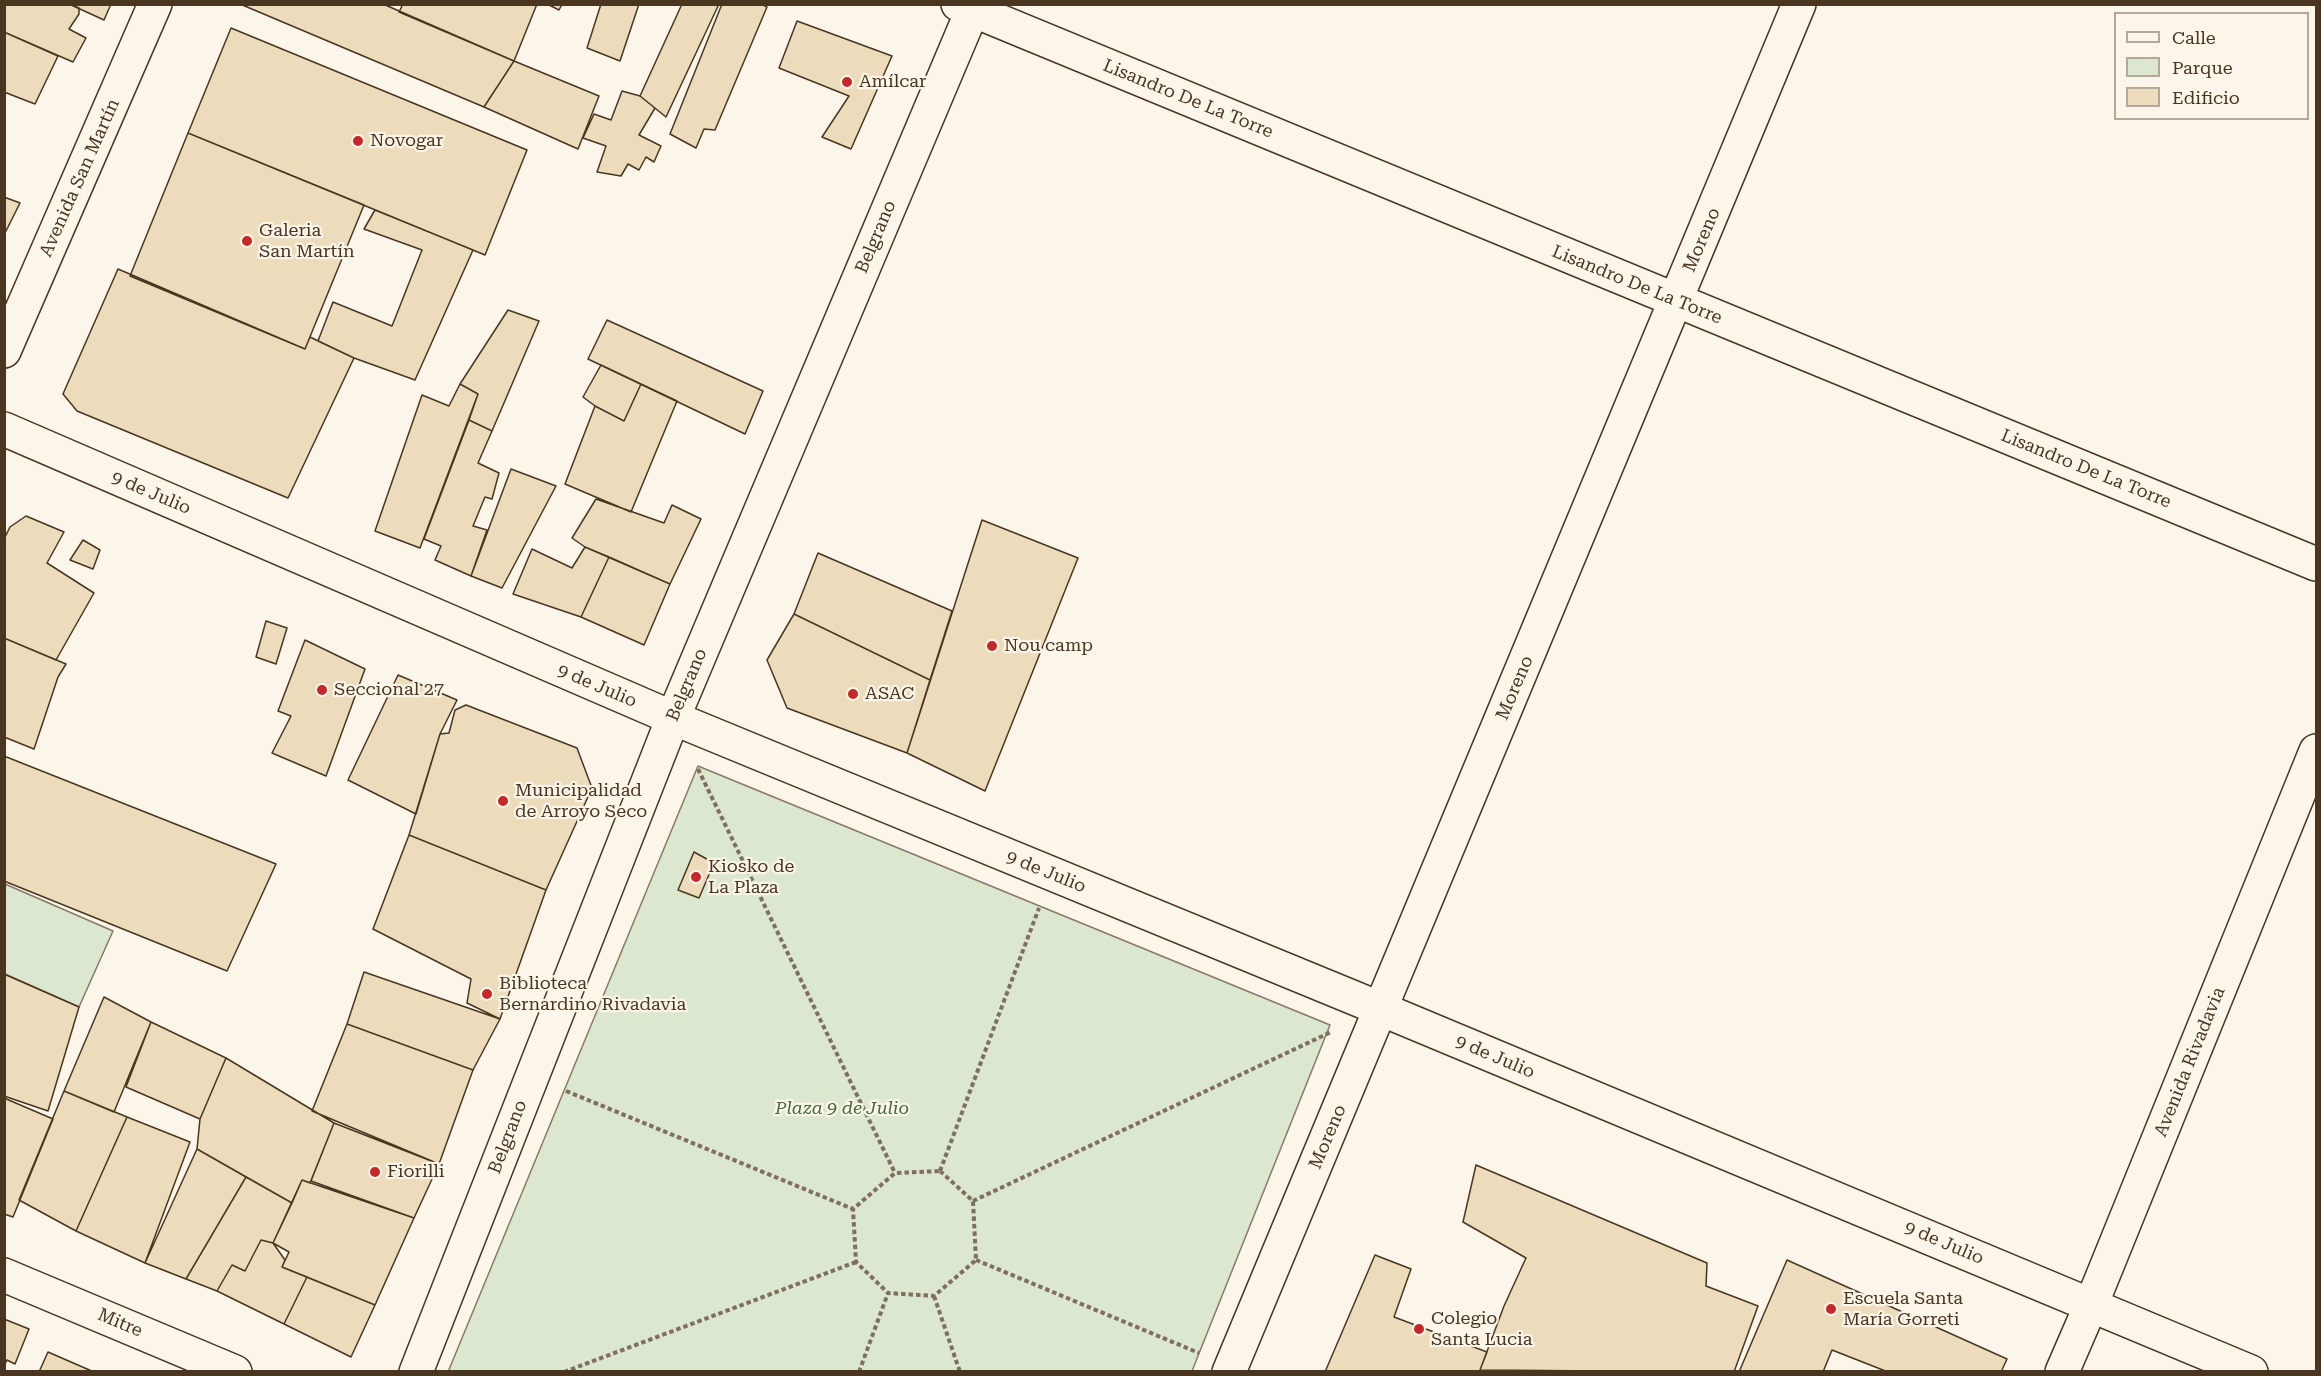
<!DOCTYPE html>
<meta charset="utf-8">
<style>
body{margin:0}
#map{position:relative;width:2321px;height:1376px;overflow:hidden;background:#fbf6e9;font-family:"Roboto Serif",serif}
canvas{display:block}
.frame{position:absolute;inset:0;border:6px solid #4a3520;pointer-events:none}
.legend{position:absolute;left:2114px;top:12px;width:195px;height:108px;box-sizing:border-box;background:#fbf6e9;border:2px solid #b4a999;margin:0;padding:8px 10px;list-style:none;font-size:18px;color:#4a3520}
.legend li{display:flex;align-items:center;gap:12px;height:30px}
.legend b{width:30px;border:2px solid #b4a999}
</style>
<div id="map">
<canvas width="2321" height="1376"></canvas>
<div class="frame"></div>
<ul class="legend">
<li><b style="height:8px;background:#fbf6e9"></b>Calle</li>
<li><b style="height:16px;background:#dce7d0"></b>Parque</li>
<li><b style="height:16px;background:#ecdcbc"></b>Edificio</li>
</ul>
</div>
<script>
const ctx = document.querySelector('canvas').getContext('2d');
ctx.lineJoin = 'round';
function fill(path, color) {
  ctx.fillStyle = color;
  ctx.fill(path, 'evenodd');
}
function stroke(path, color, width, dash) {
  ctx.strokeStyle = color;
  ctx.lineWidth = width;
  ctx.lineCap = dash ? 'butt' : 'round';
  ctx.setLineDash(dash || []);
  ctx.stroke(path);
}
function label(font, color, halo, rows, align = 'center') {
  ctx.font = font + ' "Roboto Serif",serif';
  ctx.lineWidth = 4.5;
  ctx.setLineDash([]);
  ctx.textBaseline = 'middle';
  ctx.strokeStyle = halo;
  ctx.fillStyle = color;
  for (const [text, x, y, turn = 0] of rows) {
    ctx.save();
    ctx.translate(x, y);
    ctx.rotate((+turn || 0) * Math.PI / 180);
    ctx.textAlign = isNaN(turn) ? turn : align;
    if (halo) ctx.strokeText(text, 0, 0);
    ctx.fillText(text, 0, 0);
    ctx.restore();
  }
}
const green = new Path2D(`
 M698 766 1330 1025 1192 1371 448 1372Z
 M5 884 113 931 79 1007 5 974Z`);
const building = new Path2D(`
 M4 4H69L79 8V14L69 29 86 38 73 62 4 32Z
 M69 4H111L104 20Z
 M240 4H383L514 61 484 107Z
 M403 4H537L514 61 399 12Z
 M547 4H562L559 10Z
 M601 4H639L620 61 587 48Z
 M682 4H719L666 117 640 96Z
 M722 4H761L767 7 715 130 704 129 696 148 670 134Z
 M797 21 892 56 851 149 822 137 849 96 779 68Z
 M231 28 527 150 485 255 188 133Z
 M4 32 58 56 35 104 4 92Z
 M514 61 599 96 578 149 484 107Z
 M622 91 640 96 655 108 639 135 661 146 654 162 646 157 639 170 628 164 621 176 597 172 606 146 583 138 594 114 611 120Z
 M188 133 364 205 305 349 130 276Z
 M4 197 20 203 4 235Z
 M375 210 473 250 415 380 354 358 318 341 333 302 392 326 422 250 364 229Z
 M118 269 305 349 310 337 354 358 288 498 77 411 63 394Z
 M508 310 539 321 492 431 469 420 478 394 460 384Z
 M607 320 763 391 745 434 588 359Z
 M601 365 641 384 624 421 595 406 583 397Z
 M460 384 478 394 420 548 375 531 422 395 449 406Z
 M641 384 677 401 631 512 565 484 595 406 624 421Z
 M469 420 492 431 478 463 499 473 492 499 485 497 473 526 487 530 471 576 435 560 441 546 424 539Z
 M511 469 556 486 502 588 471 576Z
 M596 499 664 523 672 505 701 519 670 584 585 547 572 538Z
 M26 516 64 532 47 563 94 593 56 660 4 638V539L10 527Z
 M982 520 1078 558 985 791 907 753Z
 M83 540 100 550 93 569 70 560Z
 M585 547 609 557 581 617 513 594 532 549 572 568Z
 M818 553 952 611 930 680 794 614Z
 M609 557 670 584 644 645 581 617Z
 M794 614 930 680 907 753 787 708 767 660Z
 M266 621 287 628 276 664 256 657Z
 M4 638 66 664 58 677 34 749 4 737Z
 M305 640 365 669 326 776 272 753 291 716 278 711Z
 M398 675 457 700 440 734 416 814 348 780Z
 M466 705 577 748 592 788 546 890 409 835 440 734 449 733 455 710Z
 M4 756 276 864 227 971 4 881Z
 M409 835 546 890 500 1019 467 1003 471 979 373 929Z
 M694 852 714 863 699 898 678 890Z
 M364 972 500 1019 473 1070 347 1024Z
 M4 974 79 1007 48 1111 4 1096Z
 M104 997 151 1022 114 1112 64 1091Z
 M151 1022 226 1058 200 1119 126 1087Z
 M347 1024 473 1070 439 1164 312 1111Z
 M226 1058 334 1123 310 1183 302 1180 292 1203 197 1149 200 1119Z
 M64 1091 127 1117 76 1231 19 1200Z
 M4 1098 53 1119 13 1217 4 1214Z
 M127 1117 190 1142 145 1263 76 1231Z
 M334 1123 439 1164 414 1218 311 1181Z
 M197 1149 246 1177 186 1279 145 1263Z
 M1476 1165 1707 1263 1706 1286 1758 1306 1734 1372 1480 1370 1504 1306 1526 1258 1463 1222Z
 M246 1177 292 1203 273 1243 261 1240 245 1271 232 1265 217 1291 186 1279Z
 M302 1180 414 1218 375 1305 282 1267 289 1252 273 1243Z
 M261 1240 273 1243 285 1260 282 1267 307 1277 284 1324 217 1291 232 1265 245 1271Z
 M1375 1255 1411 1269 1394 1317 1487 1352 1480 1370 1483 1372H1325Z
 M1787 1260 2007 1359 2001 1372H1888L1832 1350 1823 1372H1739Z
 M307 1277 375 1305 351 1357 284 1324Z
 M4 1319 29 1329 15 1364 7 1360 4 1366Z
 M48 1352 94 1372H39Z`);
const path = new Path2D(`
 M698 769 895 1173
 M566 1091 853 1209
 M940 1171 973 1201 976 1260 934 1296 888 1293 856 1262 853 1209 895 1173Z
 M940 1171 1039 908
 M973 1201 1331 1032
 M976 1260 1199 1353
 M934 1296 960 1372
 M564 1372 856 1262
 M859 1372 888 1293`);
const minor = new Path2D(`
 M958 4 2316 564
 M4 429 673 718 1381 1009 2251 1372
 M4 1275 235 1372
 M1229 1372 1799 4`);
const tertiary = new Path2D(`
 M4 351 155 4
 M416 1372 673 718 975 4`);
const secondary = new Path2D(`
 M2062 1372 2091 1305 2316 751`);
const markers = [
 [847,82,6,"#c62828"],
 [358,141,6,"#c62828"],
 [247,241,6,"#c62828"],
 [992,646,6,"#c62828"],
 [322,690,6,"#c62828"],
 [853,694,6,"#c62828"],
 [503,801,6,"#c62828"],
 [696,877,6,"#c62828"],
 [487,994,6,"#c62828"],
 [375,1172,6,"#c62828"],
 [1831,1309,6,"#c62828"],
 [1419,1329,6,"#c62828"]
];
const poiNames = [
 ["Amílcar",859,82],
 ["Novogar",370,141],
 ["Galeria",259,231],
 ["San Martín",259,252],
 ["Nou camp",1004,646],
 ["Seccional 27",334,690],
 ["ASAC",865,694],
 ["Municipalidad",515,791],
 ["de Arroyo Seco",515,812],
 ["Kiosko de",708,867],
 ["La Plaza",708,888],
 ["Biblioteca",499,984],
 ["Bernardino Rivadavia",499,1005],
 ["Fiorilli",387,1172],
 ["Escuela Santa",1843,1299],
 ["María Gorreti",1843,1320],
 ["Colegio",1431,1319],
 ["Santa Lucia",1431,1340]
];
const streetNames = [
 ["Lisandro De La Torre",1188,99,22],
 ["Avenida San Martín",80,178,-66],
 ["Belgrano",876,237,-67],
 ["Moreno",1702,240,-67],
 ["Lisandro De La Torre",1637,285,22],
 ["Lisandro De La Torre",2086,469,22],
 ["9 de Julio",151,493,23],
 ["Belgrano",687,685,-67],
 ["9 de Julio",597,686,23],
 ["Moreno",1515,688,-67],
 ["9 de Julio",1046,872,22],
 ["9 de Julio",1495,1057,23],
 ["Avenida Rivadavia",2190,1062,-68],
 ["Belgrano",508,1137,-69],
 ["Moreno",1328,1137,-67],
 ["9 de Julio",1944,1243,23],
 ["Mitre",120,1323,23]
];
const parkNames = [
 ["Plaza 9 de Julio",842,1109]
];
fill(green, '#dce7d0');
stroke(green, '#887966', 1.5);
fill(building, '#ecdcbc');
stroke(building, '#4a3520', 1.5);
stroke(minor, '#4a3520', 36);
stroke(tertiary, '#4a3520', 36);
stroke(secondary, '#4a3520', 36);
stroke(path, '#7f6f5c', 4, [4.5, 3]);
stroke(minor, '#fbf6e9', 33);
stroke(tertiary, '#fbf6e9', 33);
stroke(secondary, '#fbf6e9', 33);
for (const [x, y, r, color] of markers) {
  const dot = new Path2D();
  dot.arc(x, y, r, 0, 2 * Math.PI);
  ctx.fillStyle = color;
  ctx.fill(dot);
  stroke(dot, '#fbf6e9', 2);
}
label('18px', '#4a3520', '#fbf6e9', poiNames, 'left');
label('18px', '#4a3520', '#fbf6e9', streetNames);
label('italic 18px', '#436837', '#fbf6e9', parkNames);
</script>
